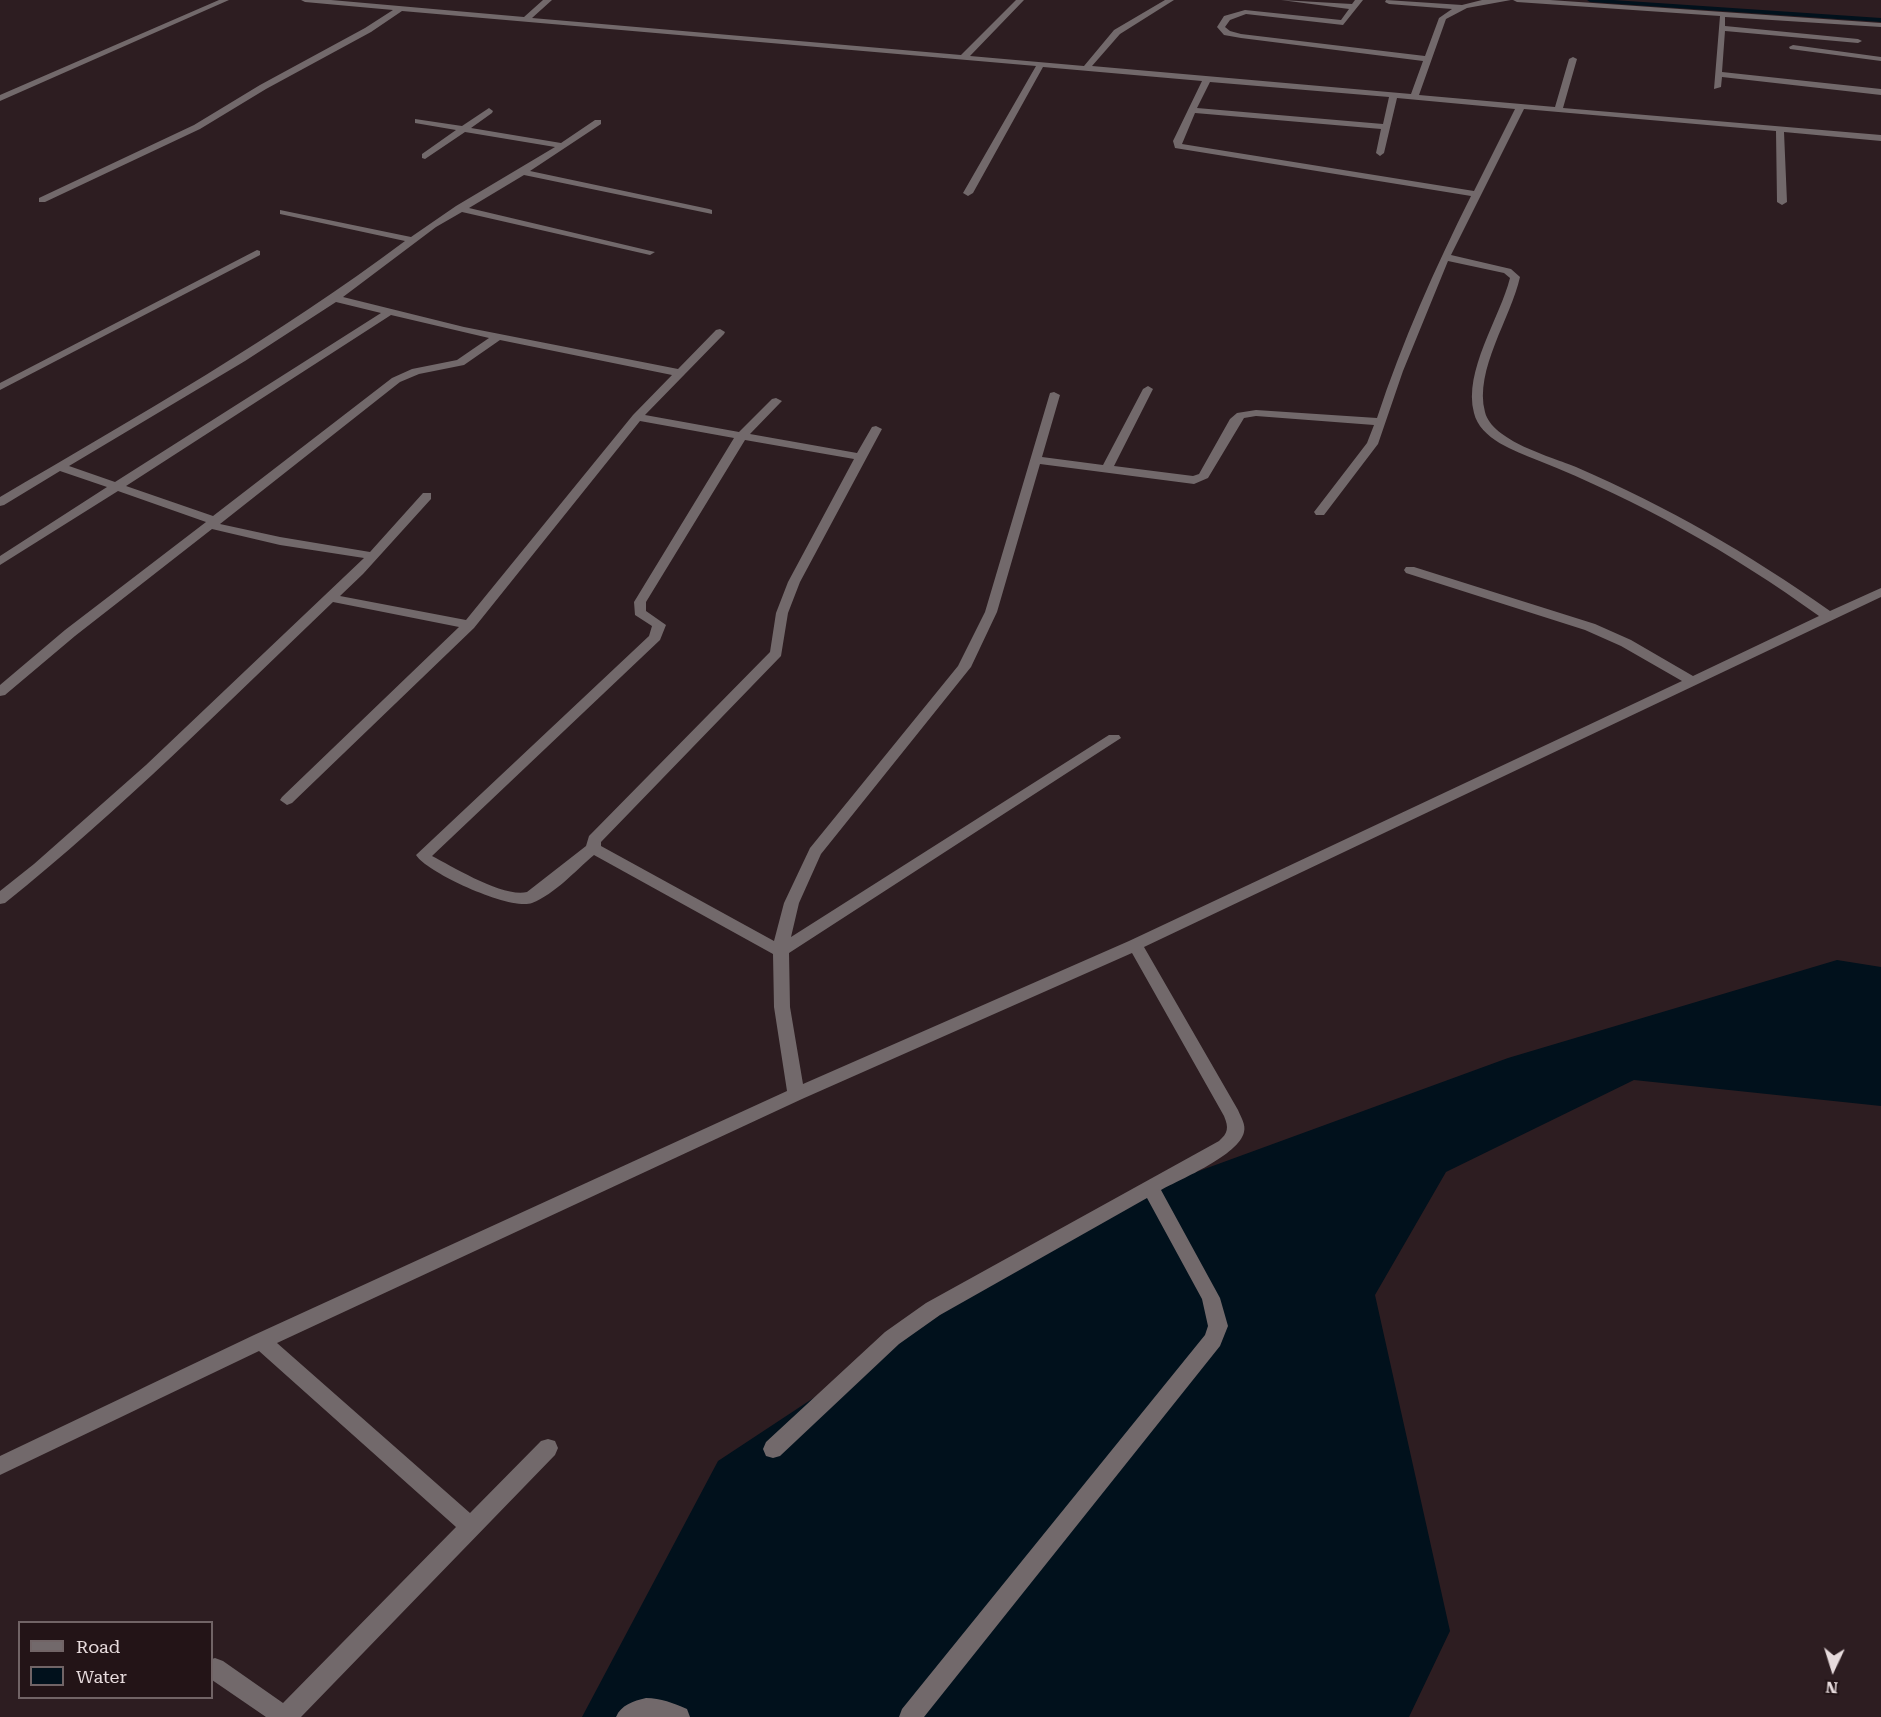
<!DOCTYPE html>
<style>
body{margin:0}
#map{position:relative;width:1881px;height:1717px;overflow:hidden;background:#2d1d21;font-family:"Roboto Serif",serif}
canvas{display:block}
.legend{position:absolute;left:18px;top:1621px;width:195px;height:78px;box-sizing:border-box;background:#231417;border:2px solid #716466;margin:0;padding:8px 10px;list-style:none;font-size:18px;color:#e7dbdd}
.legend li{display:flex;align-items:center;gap:12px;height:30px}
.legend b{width:30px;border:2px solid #716466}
.north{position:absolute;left:1803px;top:1639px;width:60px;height:60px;-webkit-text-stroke:4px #231417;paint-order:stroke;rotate:184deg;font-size:16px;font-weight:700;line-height:24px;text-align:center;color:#e7dbdd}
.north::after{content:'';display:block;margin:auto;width:21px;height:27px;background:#e7dbdd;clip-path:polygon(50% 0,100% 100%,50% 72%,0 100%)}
</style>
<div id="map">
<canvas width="1881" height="1717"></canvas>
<ul class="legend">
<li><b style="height:8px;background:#72696b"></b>Road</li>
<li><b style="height:16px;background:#01111c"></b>Water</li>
</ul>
<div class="north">N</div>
</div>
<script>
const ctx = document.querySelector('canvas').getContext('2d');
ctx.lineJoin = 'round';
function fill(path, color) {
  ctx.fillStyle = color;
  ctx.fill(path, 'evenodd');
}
const water = new Path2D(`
 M1837 960 1881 967V1106L1634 1080 1446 1172 1375 1295 1450 1631 1409 1717H582L718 1461 1106 1205 1508 1058Z`);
const stream = new Path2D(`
 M1587 0H1613L1881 18V22L1590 2Z`);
const minor = new Path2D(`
 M219 0H229L0 101V95Z
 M301 0H331L524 17 543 0H552L532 18 961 55 1016 0H1024L970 56 1084 66 1114 30 1165 0H1174L1120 34 1092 66 1411 94 1423 61 1241 38 1224 35 1217 27 1224 16 1245 10 1341 20 1349 9 1281 0 1352 4 1355 0H1363L1343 25 1246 14 1230 20 1225 27 1230 31 1241 34 1425 56 1439 18 1452 9 1389 4 1385 2 1386 0 1462 5 1482 0H1511L1467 8 1446 19 1419 95 1555 107 1569 59 1573 57 1577 59 1563 108 1881 135V141L1784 132 1787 202 1782 205 1777 202 1776 131 1524 109 1451 255 1511 269 1520 277C1511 318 1474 370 1485 412 1492 441 1552 457 1576 467 1670 508 1746 552 1830 611L1881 588V597L1144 947 1238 1110C1241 1117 1246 1125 1244 1132 1239 1155 1181 1179 1161 1190L1220 1298 1228 1326 1220 1346 924 1717H899L902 1709 1205 1335 1208 1326 1202 1299 1147 1198 940 1315 899 1344 780 1456 773 1458 766 1456 763 1449 766 1442 885 1332 926 1303 1219 1141C1228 1133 1229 1128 1224 1116L1132 953 802 1099 277 1343 470 1513 541 1441 548 1439 555 1441 558 1448 555 1455 301 1717H266L212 1680V1659L215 1658 223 1661 283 1703 456 1527 259 1351 0 1475V1456L254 1335 787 1091 774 1007 773 954 594 855C575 871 555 894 532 903 511 911 427 873 416 855L649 636 652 626 635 615 634 602 734 438 640 421 474 628 292 803 287 805 280 800 282 797 459 627 333 602C226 704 121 810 5 903L0 904V891L34 864 146 765 364 558 280 545 212 529 75 636 5 695 0 696V685L65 630 206 522 118 491 0 565V556L107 487 60 471 4 505 0 506V497C138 416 277 337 405 241L280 214V210L411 237 456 206 555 147 465 132 425 159 422 158V154L456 130 415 123V119L462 126 489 108 493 111 492 113 471 128 561 143 595 120H601V124L530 171 709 209 712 210V214L524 175 469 208 655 252 650 255 462 212 436 227 343 297 464 327 678 369 716 330 720 329 725 332 724 334 645 415 739 432 772 399 776 398 782 401 780 403 750 434 857 453 872 427 876 426 882 429 800 582 788 613 781 656 601 842V846L774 941 784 903 810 848 958 666 985 612 1050 393 1054 392 1060 395 1042 457 1103 465 1143 389 1148 386 1153 389 1114 466 1193 476 1199 474 1230 419 1237 413 1256 410 1377 418C1402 342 1435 268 1471 196L1175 148 1173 141 1202 81 1043 67 973 193 968 196 963 193 1036 66 402 11 371 32 266 89 200 129 45 202H39V198L194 125 260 85 365 28 393 10 305 2ZM1210 82 1389 97 1383 124 1197 108ZM1397 98 1515 109 1474 191 1182 144 1195 113 1381 129 1376 153 1380 156 1384 153ZM1448 261 1504 273 1510 278C1500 318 1463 371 1474 413 1480 439 1515 451 1537 460 1640 501 1730 552 1819 616L1693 676 1631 640 1595 624 1414 567H1406L1404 570 1406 573 1585 630 1621 646 1682 681 1129 941 803 1084 790 1007 789 953 1121 738 1119 735H1109L791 937 799 903 821 854 971 667 997 612 1040 464 1194 484 1208 478 1244 418 1256 416 1374 425 1367 443 1314 512 1316 515H1324L1378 444 1403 371ZM336 302 381 313 115 482 69 466 245 361ZM391 315 489 338 457 360 412 369 392 378 213 516 126 486ZM500 340 672 375 633 415 466 620 340 596 363 574 431 499V493H423L370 552 280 537 220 524 400 382 419 374 464 365ZM745 440 854 459 788 582 776 613 770 652 589 836 586 846 527 892C504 898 453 867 432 856L660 640 666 625 646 611V602Z
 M1513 0H1550L1881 23V27L1725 17V26L1858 39 1862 41 1858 43 1725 31 1722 72 1881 89V95L1722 77 1721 87 1714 89 1720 16 1517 2Z
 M1793 45 1881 57V61L1790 49 1789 47Z
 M257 250 260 251V255L0 390V383Z
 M646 1698C661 1698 673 1703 687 1709L690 1717H616C621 1705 633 1701 646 1698Z`);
fill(water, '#01111c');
fill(stream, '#01111c');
fill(minor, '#72696b');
</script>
